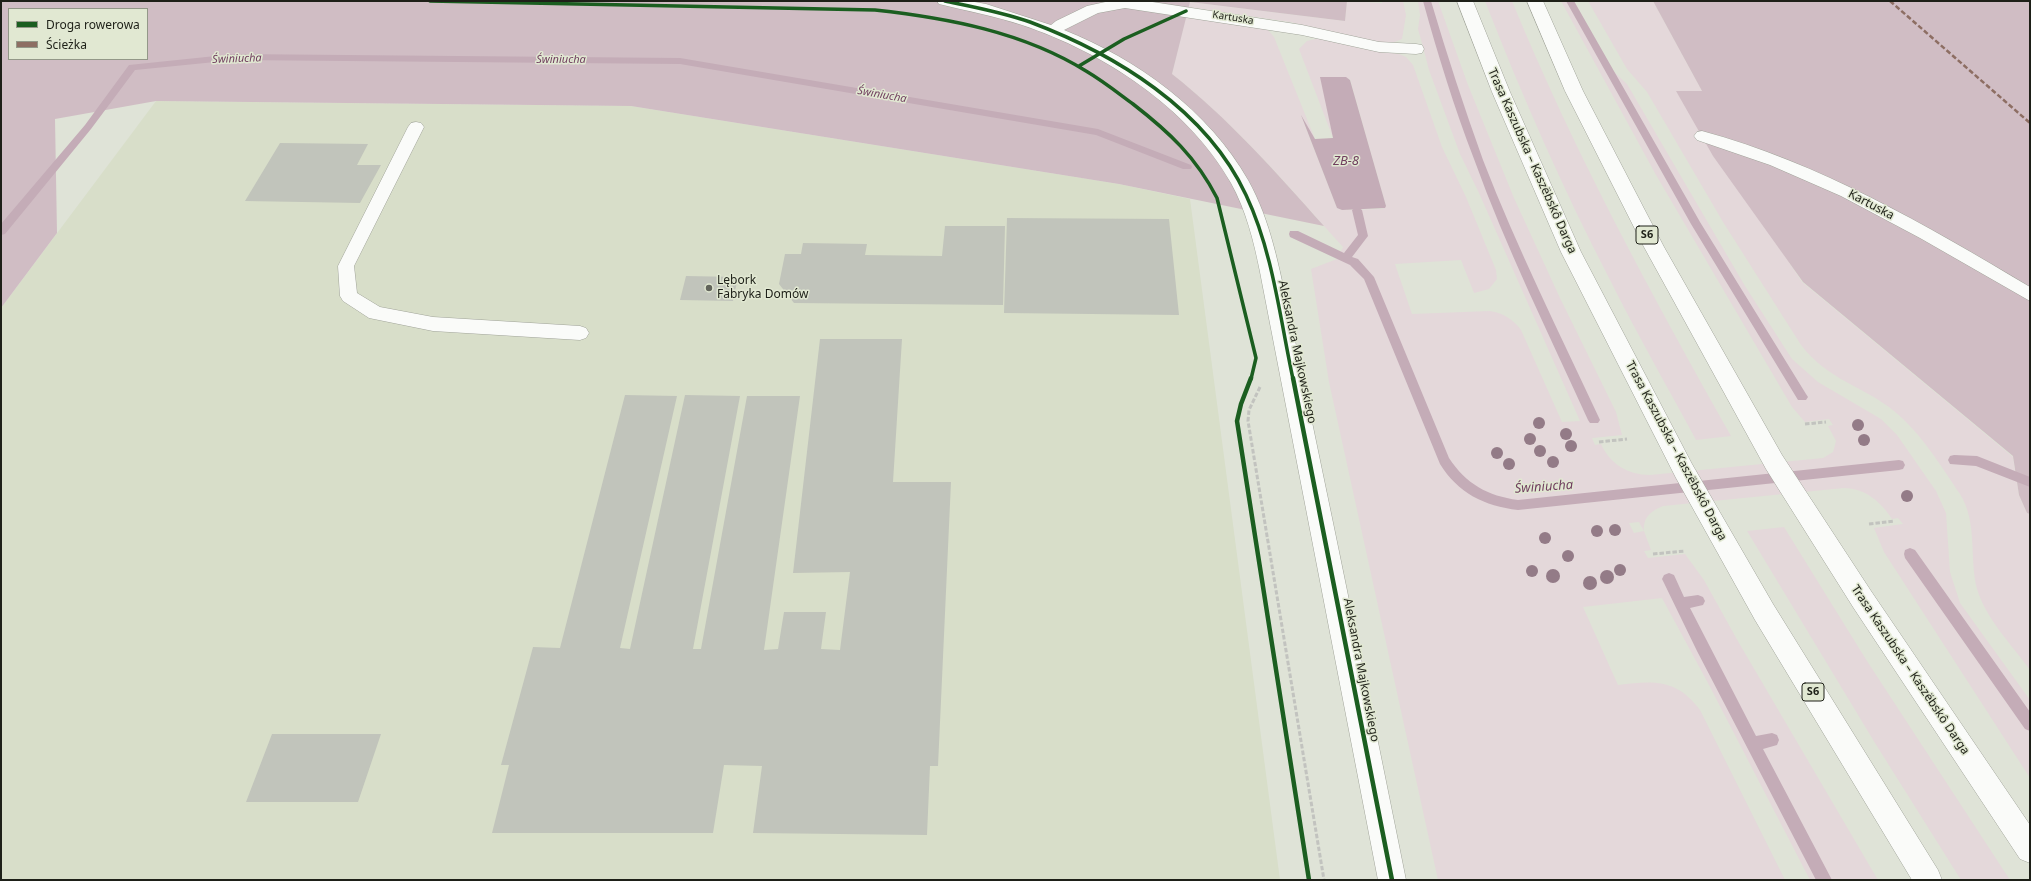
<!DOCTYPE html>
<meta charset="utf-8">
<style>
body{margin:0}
#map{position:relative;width:2031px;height:881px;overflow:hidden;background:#dfe3d7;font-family:"Noto Sans",sans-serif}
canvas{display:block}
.frame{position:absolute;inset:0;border:2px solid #1e2018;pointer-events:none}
.legend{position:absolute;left:8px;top:8px;width:140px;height:52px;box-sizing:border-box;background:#e1e8d2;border:1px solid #939888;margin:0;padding:5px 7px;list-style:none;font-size:12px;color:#1e2018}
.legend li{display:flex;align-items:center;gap:8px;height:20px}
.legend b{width:20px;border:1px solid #939888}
</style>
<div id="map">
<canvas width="2031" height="881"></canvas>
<div class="frame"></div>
<ul class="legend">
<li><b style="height:5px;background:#1b5e20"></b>Droga rowerowa</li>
<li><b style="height:5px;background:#8d6e63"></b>Ścieżka</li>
</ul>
</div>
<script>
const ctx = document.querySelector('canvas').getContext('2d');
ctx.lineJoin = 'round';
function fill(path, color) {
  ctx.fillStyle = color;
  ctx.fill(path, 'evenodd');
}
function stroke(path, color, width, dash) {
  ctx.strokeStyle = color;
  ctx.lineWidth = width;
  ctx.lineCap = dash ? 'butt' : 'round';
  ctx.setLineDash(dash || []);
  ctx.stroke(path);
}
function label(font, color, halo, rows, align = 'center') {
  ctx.font = font + ' "Noto Sans",sans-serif';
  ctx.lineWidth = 3;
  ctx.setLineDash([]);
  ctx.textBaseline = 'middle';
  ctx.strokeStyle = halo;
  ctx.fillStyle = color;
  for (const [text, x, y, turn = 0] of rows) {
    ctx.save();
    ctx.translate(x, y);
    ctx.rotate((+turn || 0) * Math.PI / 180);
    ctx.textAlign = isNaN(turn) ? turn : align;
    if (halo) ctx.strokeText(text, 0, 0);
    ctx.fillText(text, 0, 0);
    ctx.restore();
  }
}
const built = new Path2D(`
 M156 101 631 106 1119 184 1190 199 1280 880H1V308Z`);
const green = new Path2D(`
 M1347 1 1382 3V1H1403L1406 15 1402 39 1392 43H1379L1290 22 1188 7 1190 2 1345 21Z
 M1418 1H1438L1468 85 1514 198 1560 298 1616 412 1622 435 1592 438 1595 445 1601 444C1610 464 1628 475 1650 475L1823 458 1833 452 1836 441 1828 426 1833 425 1829 419 1805 422 1792 407 1656 175 1561 1H1574L1611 69 1627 84 1745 286 1792 359 1818 382 1881 419 1897 435 1936 491 1946 513 1950 572 1960 603 2030 700V778L1884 552 1874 528 1903 524 1898 518 1892 519C1881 502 1865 488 1844 488L1663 506C1651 511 1643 517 1644 531L1639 522 1629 523 1634 533 1644 531 1651 550 1644 551 1648 558 1685 554 1704 580 1739 643 1878 880H1810L1709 685 1662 598 1583 607 1618 685C1653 681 1676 678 1700 710L1785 880H1438L1329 382 1311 269 1337 259 1343 247C1289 187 1236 124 1172 74L1186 16 1261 27 1268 30 1274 37 1315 139 1302 118 1337 208 1342 210 1382 209 1386 206 1350 79 1321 78 1333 138 1299 49 1307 41 1320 38 1364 49 1399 54 1406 57 1413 65 1442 147 1466 197 1496 270 1497 279 1489 289 1474 293 1461 260 1395 264 1412 314 1490 311C1503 313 1513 319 1521 330L1562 422 1580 421 1479 193 1460 154 1429 70 1423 47 1418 29 1420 15Z
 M1485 1H1512C1574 152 1651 294 1731 436L1696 440C1667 386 1637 334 1610 280 1563 189 1522 96 1485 1Z
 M1588 1H1653L1702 91H1676L1802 282 2013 457 2019 495 2027 513 2030 514V670C2012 645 1986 619 1977 589 1969 558 1978 523 1960 494 1941 466 1921 433 1894 411 1862 385 1829 381 1801 345L1723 222 1647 92 1627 69Z
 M1784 527 1867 661 2010 880H1961L1875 743 1747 531Z`);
const forest = new Path2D(`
 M1 1H1347L1345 21 1190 2 1172 74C1228 118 1276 172 1324 226L1119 184 631 106 156 101 55 119 57 233 1 308ZM9 9H147V59H9Z
 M1653 1H2030V514L2027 513 2019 495 2013 456 1803 282 1713 156 1676 91H1702Z`);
const water = new Path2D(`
 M1320 77H1346L1350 80 1386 206 1385 208 1342 210 1337 208 1301 115 1315 139 1333 138Z`);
const stream = new Path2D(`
 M1423 1H1431C1447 55 1464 107 1483 160 1517 248 1560 334 1600 420L1598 423H1590L1588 420C1549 334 1506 248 1474 159 1454 107 1438 55 1423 1Z
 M1566 1H1574L1700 222 1806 394 1808 397 1806 400H1798L1691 224Z
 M235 54 680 58 1098 129 1191 165 1192 167 1191 169H1183L1096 135 680 64 235 60 135 70 91 129 5 234 1 235V224L85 125 129 65Z
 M1357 206 1362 210 1368 236 1352 257 1358 259 1374 277 1449 458C1466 484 1488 496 1518 500L1899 460 1903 461 1905 465 1903 469 1899 470 1518 510C1484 506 1458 493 1440 464L1364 279 1350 265 1290 237 1289 234 1290 231H1298L1344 253 1358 235 1352 210Z
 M1954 455 1977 456 2030 477V487L1976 466 1950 464 1948 460 1950 456Z
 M1910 548 1915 550 2030 712V731L2025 729 1905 558 1904 554 1905 550Z
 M1669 573 1674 575 1684 597 1698 595 1703 597 1705 601 1703 605 1690 608 1756 736 1772 733 1777 735 1779 740 1777 745 1763 749 1832 880H1816L1697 651 1664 583 1662 579 1664 575Z`);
const building = new Path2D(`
 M280 143 368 144 357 165H381L360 203 245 201Z
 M1007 218 1169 219 1179 315 1004 313Z
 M945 226H1005L1003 305 794 303 779 284 785 254H801L803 243 867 244 865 255 942 256Z
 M686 276 738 277 733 301 680 300Z
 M820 339H902L893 482H951L938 766H930L927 835 753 833 762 766 724 765 713 833H492L509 765H501L533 647 560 648 625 395 677 396 620 648 630 649 685 395 740 396 693 649H701L747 396H800L764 650 778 649 784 612H826L821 649 840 650 850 572 793 573Z
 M272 734H381L358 802H246Z`);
const path = new Path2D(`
 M1260 387 1249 410 1248 421 1324 880
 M1805 424 1826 422
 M1599 442 1627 439
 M1869 524 1894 521
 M1653 554 1685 551`);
const lane = new Path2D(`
 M416 122 421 123 424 127 354 266 357 293 380 307 433 317 580 326 586 328 589 333 586 338 580 340 433 331 369 318 343 301 340 296 338 266 408 127 411 123Z
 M1702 131C1820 163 1926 225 2030 287V301L1920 238 1841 196 1770 165 1697 140 1694 136 1697 132Z`);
const street = new Path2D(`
 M937 1H969L986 4 1051 25 1056 21 1087 6 1110 1H1146L1302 25 1379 42 1416 44 1422 45 1424 49 1422 53 1416 54 1379 52 1302 35 1125 8 1098 13 1064 30C1137 59 1209 111 1248 180 1271 221 1279 268 1289 313 1297 350 1305 386 1312 422 1344 574 1375 727 1406 880H1378L1260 272C1254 242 1246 210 1231 183 1188 107 1103 52 1022 25 995 16 967 11 939 4Z`);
const highway = new Path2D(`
 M1457 1H1473L1510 92 1581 252 1692 464 1773 604 1938 870 1942 880H1912L1755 620 1676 478 1561 252 1492 92Z
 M1527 1H1543L1583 91 1664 247 1782 455 1871 591 2030 825V863L2020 859 1853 607 1766 469 1644 247 1565 91Z`);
const quiet = new Path2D(`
 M1890 1 2030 123`);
const cyclewayFar1 = new Path2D(`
 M430 1 875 10C948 18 1023 32 1086 71 1103 81 1118 93 1133 104 1169 132 1196 157 1217 198L1256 358 1251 379
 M945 1C974 7 1002 12 1030 22 1115 54 1206 109 1246 195 1273 252 1280 319 1293 379
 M1079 66 1124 39 1186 11`);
const cycleway = new Path2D(`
 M1251 378 1241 404 1237 421 1309 880
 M1293 378 1392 880`);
const trees = [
 [1539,423,6],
 [1858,425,6],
 [1566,434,6],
 [1530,439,6],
 [1864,440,6],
 [1571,446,6],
 [1540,451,6],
 [1497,453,6],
 [1553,462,6],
 [1509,464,6],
 [1907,496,6],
 [1615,530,6],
 [1597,531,6],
 [1545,538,6],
 [1568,556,6],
 [1620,570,6],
 [1532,571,6],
 [1553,576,7],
 [1607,577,7],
 [1590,583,7]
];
const markers = [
 [709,288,4,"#62645b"]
];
const farStreetnames = [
 ["Kartuska",1233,18,9]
];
const farWaternames = [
 ["Świniucha",237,59,-2],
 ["Świniucha",561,60],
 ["Świniucha",882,95,10]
];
const shields = [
 [1647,235,22],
 [1813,692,22]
];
const shieldNames = [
 ["S6",1647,235],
 ["S6",1813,692]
];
const streetNames = [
 ["Trasa Kaszubska – Kaszëbskô Darga",1532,161,66],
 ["Kartuska",1871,205,28],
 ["Aleksandra Majkowskiego",1297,352,78],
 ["Trasa Kaszubska – Kaszëbskô Darga",1676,451,62],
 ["Aleksandra Majkowskiego",1361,670,79],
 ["Trasa Kaszubska – Kaszëbskô Darga",1910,670,56]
];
const poiNames = [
 ["Lębork",717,281],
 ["Fabryka Domów",717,295]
];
const waterNames = [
 ["ZB-8",1346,161],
 ["Świniucha",1544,487,-4]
];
fill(built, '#d8dec9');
fill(green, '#e4d8da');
fill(forest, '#d0bdc4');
fill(water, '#c4acb7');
fill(stream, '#c4acb7');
fill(building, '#c1c4bb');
stroke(lane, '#a1a49a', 1);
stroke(street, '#a1a49a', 1);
stroke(highway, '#a1a49a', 1);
stroke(path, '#c2c3bf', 3, [4.5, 2]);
fill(lane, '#fafbf9');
fill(street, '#fafbf9');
fill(highway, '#fafbf9');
stroke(quiet, '#8d6e63', 2.5, [5, 2.5]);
stroke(cyclewayFar1, '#1b5e20', 3.5);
stroke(cycleway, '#1b5e20', 4.5);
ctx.fillStyle = '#937b87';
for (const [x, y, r] of trees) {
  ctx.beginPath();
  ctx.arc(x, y, r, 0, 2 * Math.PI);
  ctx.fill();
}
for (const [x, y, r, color] of markers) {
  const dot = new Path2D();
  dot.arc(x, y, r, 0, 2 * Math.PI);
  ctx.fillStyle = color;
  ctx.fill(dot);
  stroke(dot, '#e1e8d2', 1.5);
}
label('10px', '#1e2018', '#e1e8d2', farStreetnames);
label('italic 11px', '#703e5e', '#e1e8d2', farWaternames);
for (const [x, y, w] of shields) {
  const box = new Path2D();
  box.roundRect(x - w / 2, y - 9, w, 18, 3);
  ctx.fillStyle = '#e1e8d2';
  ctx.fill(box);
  stroke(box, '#1e2018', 1);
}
label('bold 11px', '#1e2018', null, shieldNames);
label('12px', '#1e2018', '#e1e8d2', streetNames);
label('12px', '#1e2018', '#e1e8d2', poiNames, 'left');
label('italic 13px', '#703e5e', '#e1e8d2', waterNames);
</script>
